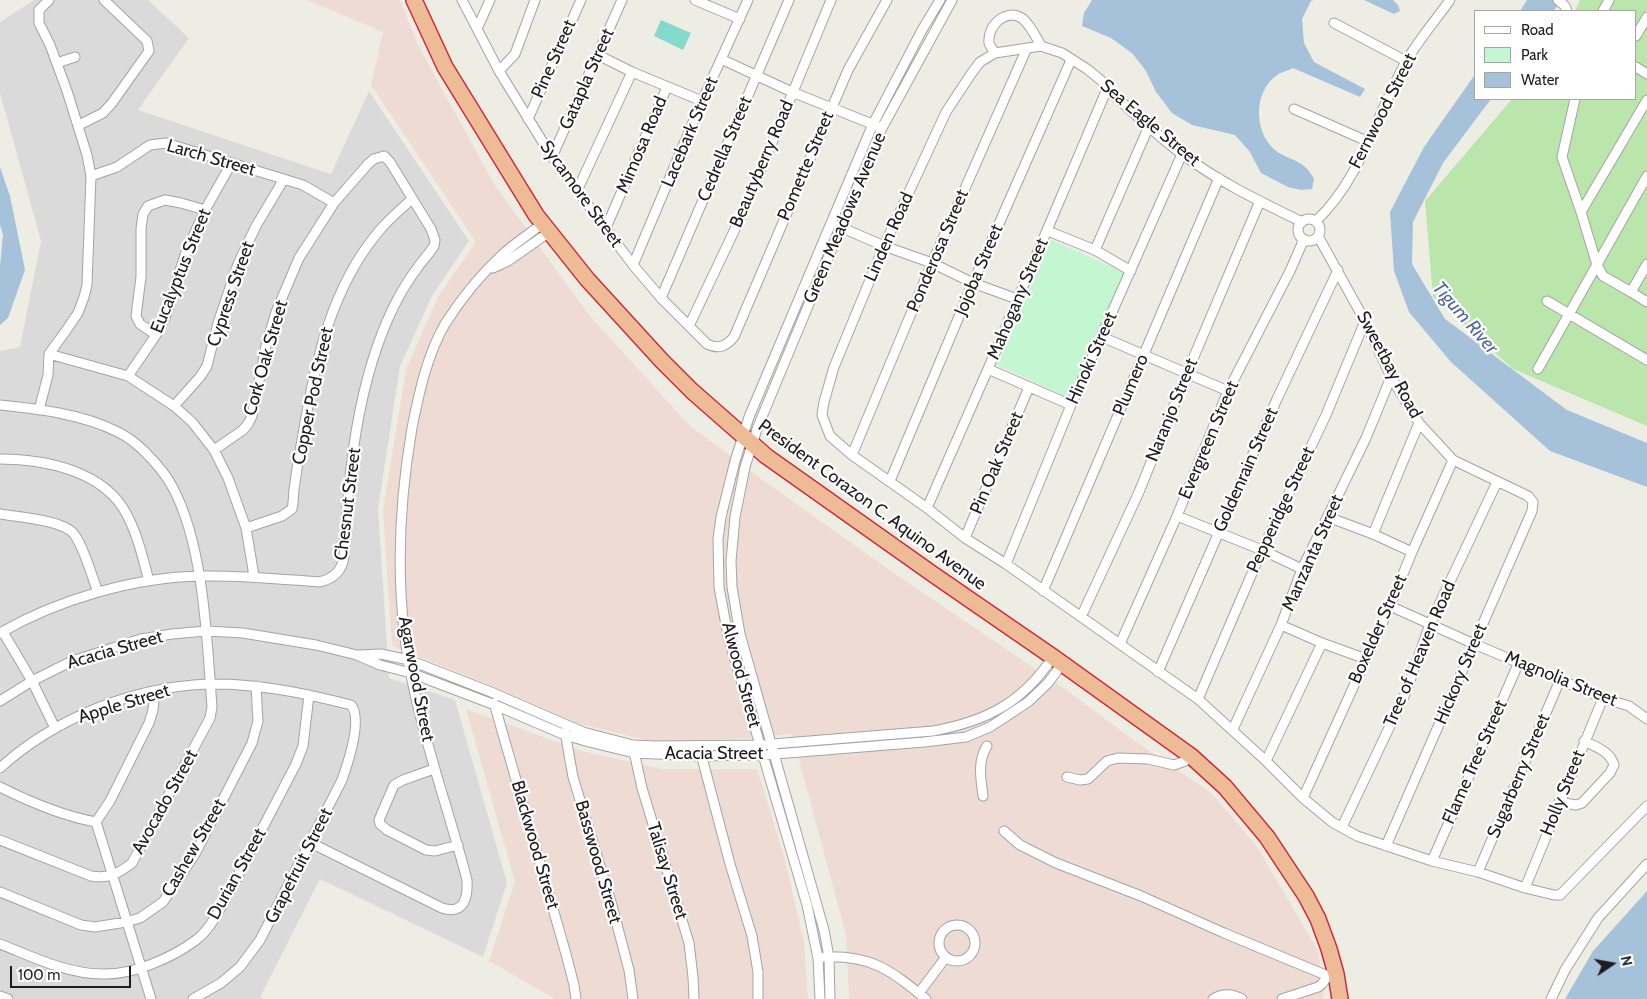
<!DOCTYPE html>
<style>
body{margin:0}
#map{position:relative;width:1647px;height:999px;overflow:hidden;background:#eeede3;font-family:Cabin,sans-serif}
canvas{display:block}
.legend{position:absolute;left:1474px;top:10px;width:162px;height:90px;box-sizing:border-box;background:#fff;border:1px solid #a5a5a5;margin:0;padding:6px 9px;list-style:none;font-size:15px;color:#1d1d1d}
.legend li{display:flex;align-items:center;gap:10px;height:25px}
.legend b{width:25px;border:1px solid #a5a5a5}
.north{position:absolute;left:1587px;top:939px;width:50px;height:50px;-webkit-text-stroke:4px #fff;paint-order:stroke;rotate:78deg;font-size:14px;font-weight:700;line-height:20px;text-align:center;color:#1d1d1d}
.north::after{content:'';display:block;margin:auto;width:18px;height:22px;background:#1d1d1d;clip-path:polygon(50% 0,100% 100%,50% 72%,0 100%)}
.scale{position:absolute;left:10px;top:966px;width:121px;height:22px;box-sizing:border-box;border:2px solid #1d1d1d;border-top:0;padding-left:6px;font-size:15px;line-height:18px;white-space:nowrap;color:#1d1d1d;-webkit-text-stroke:4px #fff;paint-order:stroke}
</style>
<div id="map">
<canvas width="1647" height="999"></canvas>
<ul class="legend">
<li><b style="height:6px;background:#fff"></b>Road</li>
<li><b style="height:14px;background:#c2f7d2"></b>Park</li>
<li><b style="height:14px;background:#a5c2da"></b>Water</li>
</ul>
<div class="north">N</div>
<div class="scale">100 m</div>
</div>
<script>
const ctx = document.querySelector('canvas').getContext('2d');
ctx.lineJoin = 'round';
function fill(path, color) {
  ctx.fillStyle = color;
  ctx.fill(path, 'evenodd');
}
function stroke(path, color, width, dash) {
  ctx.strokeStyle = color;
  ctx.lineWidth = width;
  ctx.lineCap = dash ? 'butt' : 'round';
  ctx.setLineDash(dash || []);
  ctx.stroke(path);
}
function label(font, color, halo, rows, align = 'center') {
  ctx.font = font + ' Cabin,sans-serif';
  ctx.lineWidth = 4.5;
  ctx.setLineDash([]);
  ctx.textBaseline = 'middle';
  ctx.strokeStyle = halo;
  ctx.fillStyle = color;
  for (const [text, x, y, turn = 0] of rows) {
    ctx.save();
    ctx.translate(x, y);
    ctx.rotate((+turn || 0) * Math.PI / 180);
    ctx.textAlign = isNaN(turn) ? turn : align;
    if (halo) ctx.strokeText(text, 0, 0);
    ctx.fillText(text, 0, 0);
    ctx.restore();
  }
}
const residential = new Path2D(`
 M34 0H148L189 38 138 110 331 174 369 91 469 241 432 296 400 366 378 508 389 678 455 700 507 883 483 957 320 879 260 997 264 999H0V351L20 347 41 241 0 93V22Z`);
const commercial = new Path2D(`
 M307 0H400L418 45 494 184 589 315 689 425 768 484 901 578 1065 689 1128 736 1211 793 1256 845 1318 951 1324 994 1322 999H849L846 935 792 734 751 738 654 742 580 724 490 685 392 646 383 510 406 370 438 297 476 242 371 85 383 32Z
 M466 709 582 751 661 769H757L784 856 804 942 808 999H555L489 961 515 882Z`);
const grass = new Path2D(`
 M1580 0H1647V426L1513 369 1433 297 1425 201 1512 99H1636V11H1575Z`);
const park = new Path2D(`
 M1051 240 1125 273 1070 398 997 365Z`);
const pitch = new Path2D(`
 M661 20 691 33 683 50 654 36Z`);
const water = new Path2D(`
 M1092 0H1314L1311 1 1302 19 1304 43 1314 62 1365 89 1360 97 1293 68C1288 71 1280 72 1276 76 1255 91 1254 126 1270 145 1284 162 1302 155 1314 179L1312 189 1301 190 1288 187 1261 173 1250 152 1235 135 1192 125 1172 113 1156 92 1146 71 1133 54 1111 38 1082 26 1084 13Z
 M1364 0H1393L1398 5 1400 11 1394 14Z
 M1527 0H1561L1554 11H1520Z
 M1476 73V99H1491L1443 163 1413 222 1412 264 1445 319 1567 410 1647 443V487L1550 451 1451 362 1409 312 1394 271 1390 212 1424 147Z
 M0 167 10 196 25 270 8 318 0 325V266L3 235 0 225Z
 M1647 891V999H1565L1593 951Z`);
const minor = new Path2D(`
 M462 0 499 71 552 157 633 265 661 298 707 344C719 350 726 346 734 337L848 70 887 0
 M695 0 740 19
 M1558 0 1565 6 1567 11
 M1603 11 1609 0
 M1334 23 1406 61
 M477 29 490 0
 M1636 36 1647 17
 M995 53C993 50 990 46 989 43 987 25 1007 7 1023 19 1031 26 1036 37 1041 46
 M598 55 632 72 702 101
 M721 59 792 92 877 126
 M57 63 75 57
 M1636 67 1647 74
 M499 71 515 54 535 0
 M1575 99 1562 157 1581 212
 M1294 109 1369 142
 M528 119 581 0
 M79 125 103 113 112 103 149 51 147 41 104 0
 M552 157 622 0
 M91 176 117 167 150 145 166 143 303 185 334 203
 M577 191 632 72
 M1298 230a11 11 0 1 1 22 0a11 11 0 1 1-22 0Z
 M1316 221C1361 179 1376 115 1406 62 1418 40 1436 20 1450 0
 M1302 222C1261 202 1219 182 1182 154 1156 135 1132 111 1107 89L1103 82 1087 69 1062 53 1041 46 995 53 980 62 971 74 946 112 884 246 834 367 824 402 822 415 830 436 852 455 927 508 965 538 1006 564 1198 699 1266 761 1303 798 1332 822 1357 836 1432 861 1478 872 1525 888 1554 895H1560L1647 806
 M838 226 884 246 932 263 973 283 1017 299
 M605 230 667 87
 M1048 231 1095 250 1131 271
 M1318 236 1365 321 1391 377 1419 423 1453 460 1528 496 1533 502 1532 511 1386 846
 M1095 250 1149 126
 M1647 264 1631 292 1647 302
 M633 265 702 101 748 0
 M493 268 508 261 548 233
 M1631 292 1603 276 1597 265 1581 212 1647 100
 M661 298 789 0
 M1547 301 1647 360
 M689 326 745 208 831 0
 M156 335 140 324 136 316 141 277V229L143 214 148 206 165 200 181 203 205 210
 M1102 337 1228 391
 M49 354 128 376 174 406 192 422 214 450 228 478 246 528 254 576
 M988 369 1071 405
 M1538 369 1647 176
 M128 376 156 335 165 318 185 255 205 210 231 164
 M0 405C39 409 82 414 118 432 128 437 137 444 145 452 156 463 166 474 173 488 204 546 207 641 212 707L210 718 132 863C118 874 108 879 91 876L0 840
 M174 406 200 377 207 366 218 323 238 264 256 226 284 179
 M39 410 48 375 49 354 65 332 78 313 84 297 87 285 91 176 87 155 67 91 50 45 39 23V10L49 0
 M852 455 932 263 1027 48
 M0 459C45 459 105 471 127 515 138 536 143 559 149 581
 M890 481 973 283 1071 60
 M927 508 988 369 1107 89
 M0 514C18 517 63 520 74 534 85 549 91 575 98 592
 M1177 516 1262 550 1302 569
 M1328 517 1373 534 1412 552
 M246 528 282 516 292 509C294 501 293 492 295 483 297 467 300 451 303 434 315 362 331 288 379 231 389 219 401 209 412 199
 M1373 534 1419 423
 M965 538 1029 387
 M1006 564 1071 405 1182 154
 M1043 591 1219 178
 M1390 606 1474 644 1603 698 1629 706 1647 719
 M1081 617 1139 492 1187 373 1260 201
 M1281 625 1322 643 1366 659
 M3 632 32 681 55 728
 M0 633C57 600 134 577 201 576 240 575 279 579 319 582 333 579 342 571 344 557 348 474 357 381 394 306 401 292 409 279 418 267 423 260 429 254 434 246L435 240 431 229 390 162 384 156 374 159 368 164 334 203 299 258 276 312 266 346 252 416 248 424 243 430 214 450
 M1120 644 1177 516 1228 391 1290 271 1304 239
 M359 655 381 654 409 660 491 692 583 732 633 745 656 746 760 745 933 731C987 721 1022 703 1053 657
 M1158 672 1277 399 1338 270
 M1198 699 1262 550 1326 415 1365 321
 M0 701 32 681 72 661 141 639 172 634 206 631 243 633 316 645 357 655 380 665 411 673 495 705 565 735 589 742 634 753 701 756 763 755 924 742 966 737 990 727 1028 702 1048 683 1062 664
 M494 703 566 954 574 985 576 999
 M1233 729 1281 625 1302 569 1366 438 1391 377
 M565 732 573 777 611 902 629 970 633 999
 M633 747 642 788 689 943 693 977 694 999
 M700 750 730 864 752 936 758 972V999
 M1266 761 1322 643
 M0 768C55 718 133 687 208 684 256 683 304 693 351 705 363 719 348 763 342 780L260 940 240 967 221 983 193 999
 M434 769 403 780 394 785 379 820 380 824 387 830 426 850 435 851 458 845
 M1067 777 1080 780 1088 779 1107 761 1118 758 1148 759 1174 765 1185 761 1191 756
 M0 787C30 802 62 816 96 822L110 801 149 723 153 710 155 692
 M983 796C981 779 977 762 987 746
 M1303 798 1390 606 1412 552 1453 460
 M1559 802 1576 805 1582 803 1610 773 1614 765C1610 751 1596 747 1584 741
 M96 822 151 999
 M1342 827 1406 692 1430 624 1497 482
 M1004 831 1020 845 1056 863 1141 896 1224 933 1328 976 1336 974
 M311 843 442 908C464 915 468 898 467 880 451 818 429 757 415 694 395 608 397 515 412 428 419 393 427 355 445 324 461 299 481 274 503 254 515 243 529 234 542 224
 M1432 861 1519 662
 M1478 872 1560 680
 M1525 888 1603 698
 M0 892 81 925 95 927 126 922 140 918 163 902 195 854 252 743 258 721 256 686
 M939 943a18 18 0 1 1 36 0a18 18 0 1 1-36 0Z
 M0 944C33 957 67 974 103 974 133 975 172 958 196 940 208 931 216 916 223 904L296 764 303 746 309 695
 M824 957C872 955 890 970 926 999
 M919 993 946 957
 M0 996 8 999
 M820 999 818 958 807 905 728 636 719 587 718 539 721 517 735 461 749 417 873 124 922 30 940 0
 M830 999 829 957 824 930 740 634 732 587 731 561 735 517 745 467 757 429 882 128 952 0
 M1213 999C1223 993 1233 994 1242 999
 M1282 999 1318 987 1322 984 1328 976
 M1551 999 1565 970 1598 918 1647 864`);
const trunk = new Path2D(`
 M414 0 445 67 536 215 587 279 662 361 692 391 766 456 934 575 1053 657 1191 756 1225 787 1267 837 1306 896 1318 919 1329 949 1336 974 1340 999`);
const streetNames = [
 ["Pine Street",554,59,-66],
 ["Gatapla Street",587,79,-66],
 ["Fernwood Street",1383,111,-63],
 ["Sea Eagle Street",1150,123,40],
 ["Lacebark Street",690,132,-67],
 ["Mimosa Road",642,145,-67],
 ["Cedrella Street",725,149,-67],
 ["Larch Street",211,158,16],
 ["Beautyberry Road",762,164,-67],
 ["Pomette Street",806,166,-67],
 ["Sycamore Street",581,194,54],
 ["Green Meadows Avenue",845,218,-67],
 ["Linden Road",889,237,-66],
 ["Ponderosa Street",938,251,-67],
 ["Jojoba Street",979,270,-67],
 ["Eucalyptus Street",181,271,-68],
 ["Cypress Street",231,294,-71],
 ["Mahogany Street",1018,299,-67],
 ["Cork Oak Street",266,358,-74],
 ["Hinoki Street",1092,358,-66],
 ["Sweetbay Road",1389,365,62],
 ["Plumero",1131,385,-67],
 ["Copper Pod Street",313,396,-78],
 ["Naranjo Street",1172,410,-68],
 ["Evergreen Street",1209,440,-67],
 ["Pin Oak Street",997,463,-67],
 ["Goldenrain Street",1246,470,-66],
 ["Chesnut Street",348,504,-83],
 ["President Corazon C. Aquino Avenue",872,505,36],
 ["Pepperidge Street",1281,510,-65],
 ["Manzanta Street",1313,553,-66],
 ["Boxelder Street",1378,629,-66],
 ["Acacia Street",115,650,-16],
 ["Tree of Heaven Road",1420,654,-67],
 ["Hickory Street",1461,674,-67],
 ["Alwood Street",741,675,75],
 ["Agarwood Street",416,679,79],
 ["Magnolia Street",1561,679,22],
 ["Apple Street",124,704,-17],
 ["Acacia Street",714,754],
 ["Flame Tree Street",1475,762,-66],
 ["Sugarberry Street",1519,776,-67],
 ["Holly Street",1563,793,-68],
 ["Avocado Street",165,802,-61],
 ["Blackwood Street",535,845,74],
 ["Cashew Street",194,848,-60],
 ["Basswood Street",598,862,74],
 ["Grapefruit Street",299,866,-63],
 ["Talisay Street",667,871,73],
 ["Durian Street",237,874,-61]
];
const waterNames = [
 ["Tigum River",1465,318,49]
];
fill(residential, '#dbdada');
fill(commercial, '#eedbd3');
fill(grass, '#bae6ab');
fill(park, '#c2f7d2');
fill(pitch, '#84dacd');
fill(water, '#a5c2da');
stroke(minor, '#a4a4a4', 11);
stroke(trunk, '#d12b3d', 18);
stroke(minor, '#fff', 9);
stroke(trunk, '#edbc96', 15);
label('18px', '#1d1d1d', '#fff', streetNames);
label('italic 19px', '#4e66a8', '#fff', waterNames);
</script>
